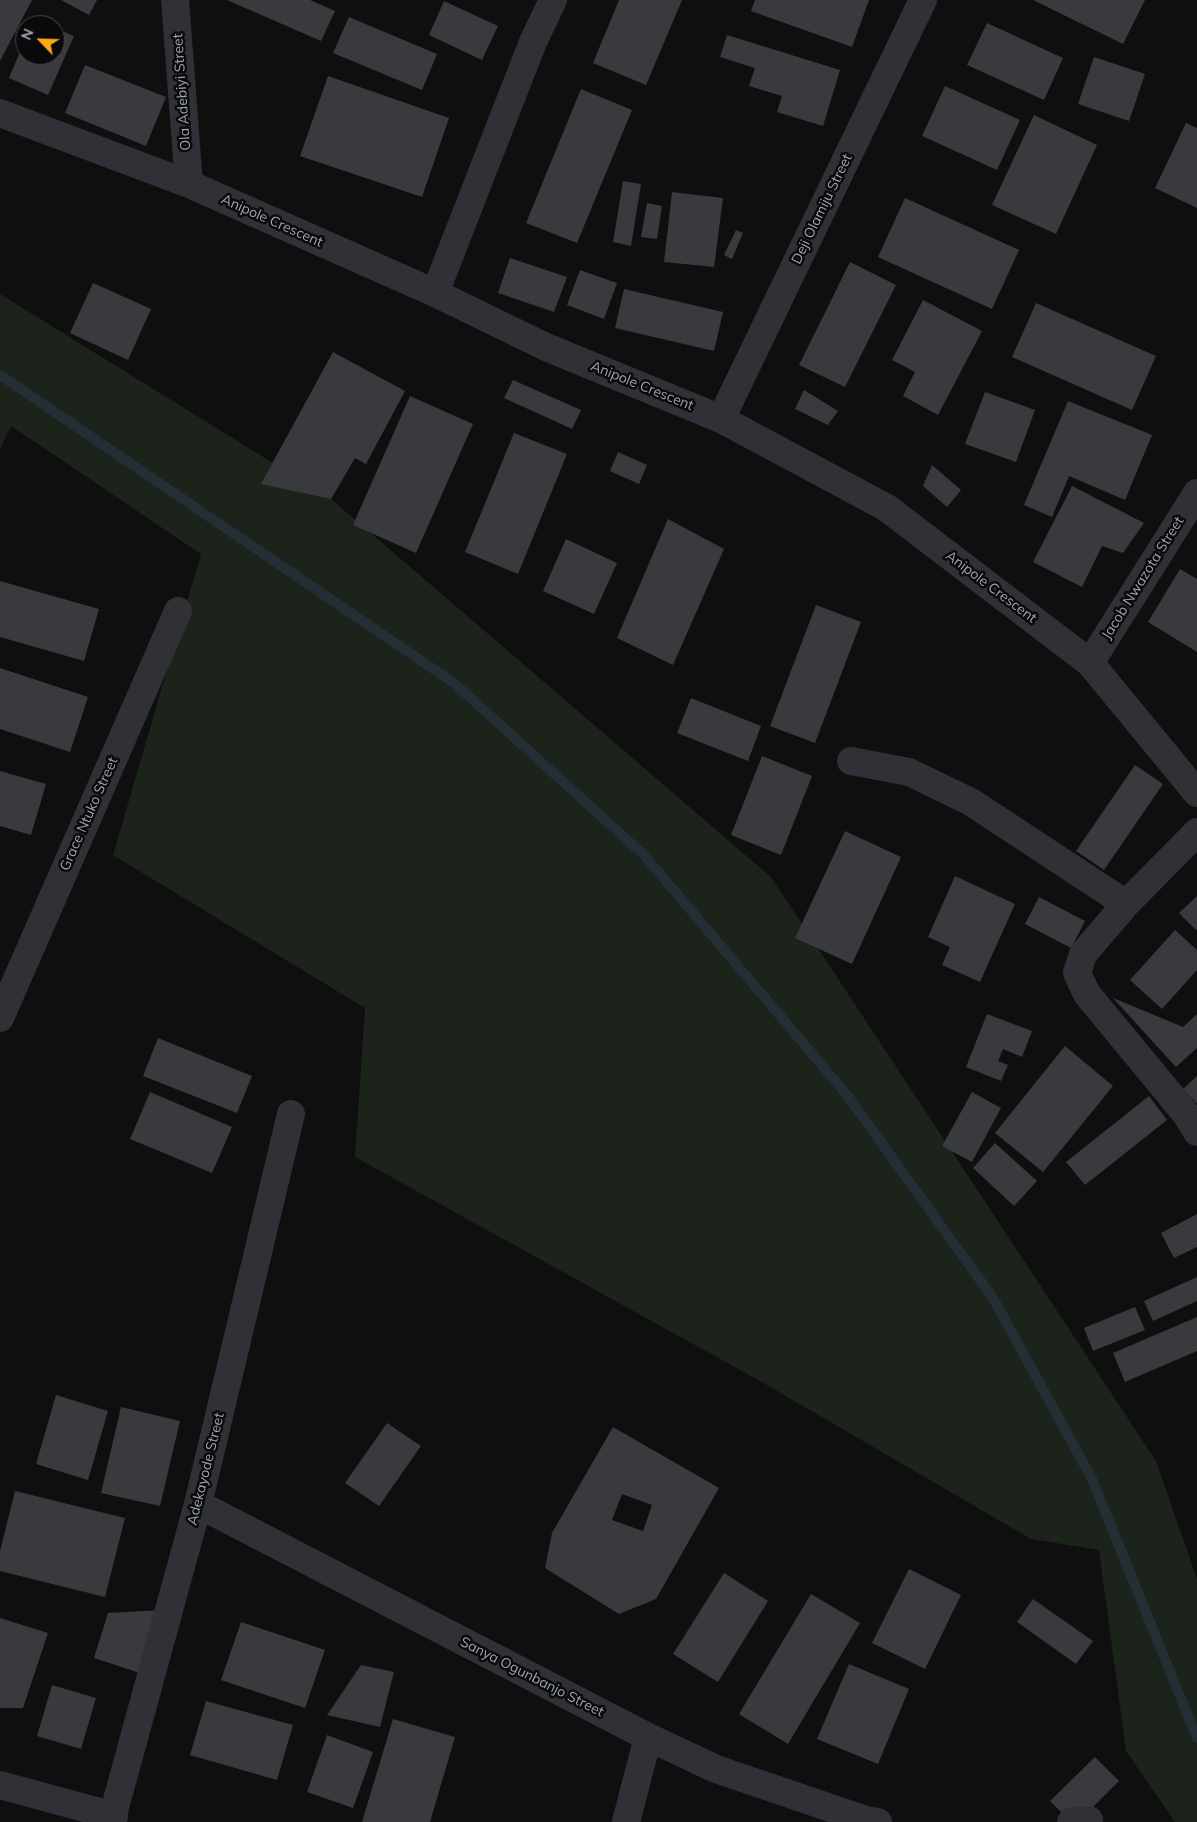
<!DOCTYPE html>
<style>
body{margin:0}
#map{position:relative;width:1197px;height:1822px;overflow:hidden;background:#0f0f10;font-family:Mulish,sans-serif}
canvas{display:block}
.north{position:absolute;left:15px;top:15px;width:50px;height:50px;box-sizing:border-box;background:#0a0a0b;border:1px solid #45484e;border-radius:50%;rotate:294deg;font-size:14px;font-weight:700;line-height:20px;text-align:center;color:#9ea5b3}
.north::after{content:'';display:block;margin:auto;width:18px;height:22px;background:#ffa718;clip-path:polygon(50% 0,100% 100%,50% 72%,0 100%)}
</style>
<div id="map">
<canvas width="1197" height="1822"></canvas>
<div class="north">N</div>
</div>
<script>
const ctx = document.querySelector('canvas').getContext('2d');
ctx.lineJoin = 'round';
function fill(path, color) {
  ctx.fillStyle = color;
  ctx.fill(path, 'evenodd');
}
function stroke(path, color, width, dash) {
  ctx.strokeStyle = color;
  ctx.lineWidth = width;
  ctx.lineCap = dash ? 'butt' : 'round';
  ctx.setLineDash(dash || []);
  ctx.stroke(path);
}
function label(font, color, halo, rows, align = 'center') {
  ctx.font = font + ' Mulish,sans-serif';
  ctx.lineWidth = 5;
  ctx.setLineDash([]);
  ctx.textBaseline = 'middle';
  ctx.strokeStyle = halo;
  ctx.fillStyle = color;
  for (const [text, x, y, turn = 0] of rows) {
    ctx.save();
    ctx.translate(x, y);
    ctx.rotate((+turn || 0) * Math.PI / 180);
    ctx.textAlign = isNaN(turn) ? turn : align;
    if (halo) ctx.strokeText(text, 0, 0);
    ctx.fillText(text, 0, 0);
    ctx.restore();
  }
}
const green = new Path2D(`
 M0 294 331 499 771 877 1156 1461 1197 1579V1822H1175L1126 1751 1099 1550 1031 1539 760 1381 355 1157 365 1008 113 855 201 554 11 426 0 449Z`);
const stream = new Path2D(`
 M0 375 454 683 644 855 847 1095 993 1298 1092 1479 1197 1738`);
const building = new Path2D(`
 M0 0H32L0 61Z
 M61 0H97L89 15Z
 M227 0H310L335 11 321 41Z
 M619 0H682L646 85 593 63Z
 M755 0H869L852 47 751 11Z
 M1033 0H1145L1123 44Z
 M444 1 498 26 482 60 429 35Z
 M349 17 437 54 422 90 333 53Z
 M987 23 1063 58 1044 100 967 65Z
 M55 28 74 36 48 95 9 78 25 40V55H55Z
 M727 35 840 70 823 126 777 112 782 96 749 86 755 68 720 57Z
 M1094 57 1145 74 1129 121 1078 104Z
 M85 65 166 97 146 146 65 113Z
 M328 76 449 118 422 197 300 156Z
 M945 86 1020 120 997 170 922 136Z
 M581 89 632 110 577 243 526 223Z
 M1034 115 1097 145 1056 234 992 205Z
 M1186 123 1197 128V208L1155 188Z
 M623 181 641 184 631 246 613 242Z
 M672 192 723 198 714 267 664 262Z
 M905 198 1019 250 992 309 878 257Z
 M647 203 662 206 657 239 641 237Z
 M736 230 743 233 732 259 724 255Z
 M510 258 567 277 554 312 498 293Z
 M850 262 896 285 845 387 799 365Z
 M580 270 617 283 604 319 567 305Z
 M93 283 151 309 128 360 70 333Z
 M624 289 723 312 714 351 615 328Z
 M923 300 982 331 938 415 903 396 915 372 892 360Z
 M1036 303 1156 356 1132 410 1012 357Z
 M333 352 405 391 366 464 355 458 331 499 261 484Z
 M513 380 581 410 572 429 504 398Z
 M804 390 838 411 828 425 795 409Z
 M985 392 1035 410 1016 462 965 444Z
 M410 396 473 424 416 553 353 525Z
 M1068 401 1152 435 1125 500 1069 476 1052 517 1024 505Z
 M514 433 567 454 518 574 465 552Z
 M618 452 647 465 639 484 610 471Z
 M932 465 961 490 947 507 923 486Z
 M1072 486 1144 523 1123 553 1102 546 1082 587 1033 562Z
 M668 519 724 549 673 665 617 638Z
 M566 539 617 563 594 614 543 591Z
 M1180 569 1197 579V652L1148 622Z
 M0 581 99 609 84 661 0 637Z
 M816 605 861 622 815 743 770 726Z
 M0 668 88 697 70 752 0 729Z
 M691 698 761 726 748 761 677 733Z
 M762 756 812 776 781 855 731 835Z
 M1135 765 1163 784 1104 870 1076 851Z
 M0 771 46 784 31 835 0 826Z
 M845 831 901 857 852 964 795 938Z
 M955 876 1015 904 980 982 942 965 950 947 928 937Z
 M1197 896V929L1196 930 1179 913Z
 M1039 897 1085 921 1071 948 1025 924Z
 M1175 930 1197 950V970L1162 1009 1130 980Z
 M1113 998 1183 1027 1197 1014V1048L1176 1067Z
 M987 1014 1032 1031 1022 1057 1003 1049 998 1061 1008 1065 1001 1081 966 1067Z
 M158 1038 252 1076 237 1113 143 1076Z
 M1065 1046 1113 1086 1043 1172 995 1133Z
 M1197 1076V1104L1183 1089Z
 M150 1092 232 1127 212 1173 130 1139Z
 M972 1092 1001 1108 972 1162 942 1146Z
 M1149 1096 1167 1120 1085 1185 1066 1162Z
 M995 1143 1037 1181 1014 1206 973 1168Z
 M1197 1214V1247L1174 1258 1161 1233Z
 M1197 1277V1301L1153 1321 1144 1301Z
 M1135 1307 1145 1330 1093 1351 1084 1328Z
 M1197 1317V1351L1125 1382 1113 1353Z
 M56 1395 108 1411 88 1480 36 1464Z
 M121 1407 180 1421 160 1506 101 1493Z
 M387 1423 421 1446 379 1506 345 1483Z
 M613 1427 719 1488 656 1599 619 1614 545 1568 552 1533ZM622 1494 652 1505 643 1531 612 1520Z
 M15 1491 125 1518 105 1597 0 1571V1551Z
 M909 1569 961 1595 925 1669 872 1643Z
 M724 1573 768 1601 718 1682 673 1654Z
 M811 1594 860 1623 788 1744 739 1714Z
 M1033 1599 1093 1641 1076 1664 1017 1622Z
 M163 1610 143 1674 94 1658 108 1613Z
 M0 1618 48 1633 23 1708H0Z
 M241 1622 325 1650 305 1708 221 1680Z
 M849 1664 909 1689 878 1764 817 1739Z
 M361 1665 394 1672 380 1727 327 1715Z
 M52 1685 96 1698 81 1749 37 1736Z
 M206 1701 293 1725 277 1780 190 1755Z
 M393 1719 455 1737 430 1822H362Z
 M327 1735 373 1752 353 1808 307 1792Z
 M1095 1757 1119 1781 1082 1818 1065 1816 1050 1801Z`);
const minor = new Path2D(`
 M175 0 189 184
 M0 113 189 184 435 293 546 347 721 419 887 508 1090 663 1197 793
 M435 293 533 42 553 0
 M721 419 923 0
 M1090 663 1197 493
 M851 761 909 772 971 802 1126 904
 M1197 832 1126 904 1083 954 1077 973 1087 994 1186 1114 1197 1132
 M0 1018 178 611
 M198 1504 648 1737 716 1769 866 1820 878 1822
 M0 1785 114 1816
 M111 1822 198 1504 291 1114
 M626 1822 648 1737
 M1071 1822 1089 1820`);
const streetNames = [
 ["Ola Adebiyi Street",182,92,-94],
 ["Deji Olamiju Street",822,209,-64],
 ["Anipole Crescent",272,221,24],
 ["Anipole Crescent",642,386,22],
 ["Jacob Nwazota Street",1143,578,-58],
 ["Anipole Crescent",991,587,37],
 ["Grace Ntuko Street",89,814,-66],
 ["Adekayode Street",206,1469,-76],
 ["Sanya Ogunbanjo Street",532,1677,27]
];
fill(green, '#1b231b');
stroke(stream, '#242e35', 10);
fill(building, '#383a3e');
stroke(minor, '#2f3136', 28);
label('14px', '#9ea5b3', '#0a0a0b', streetNames);
</script>
